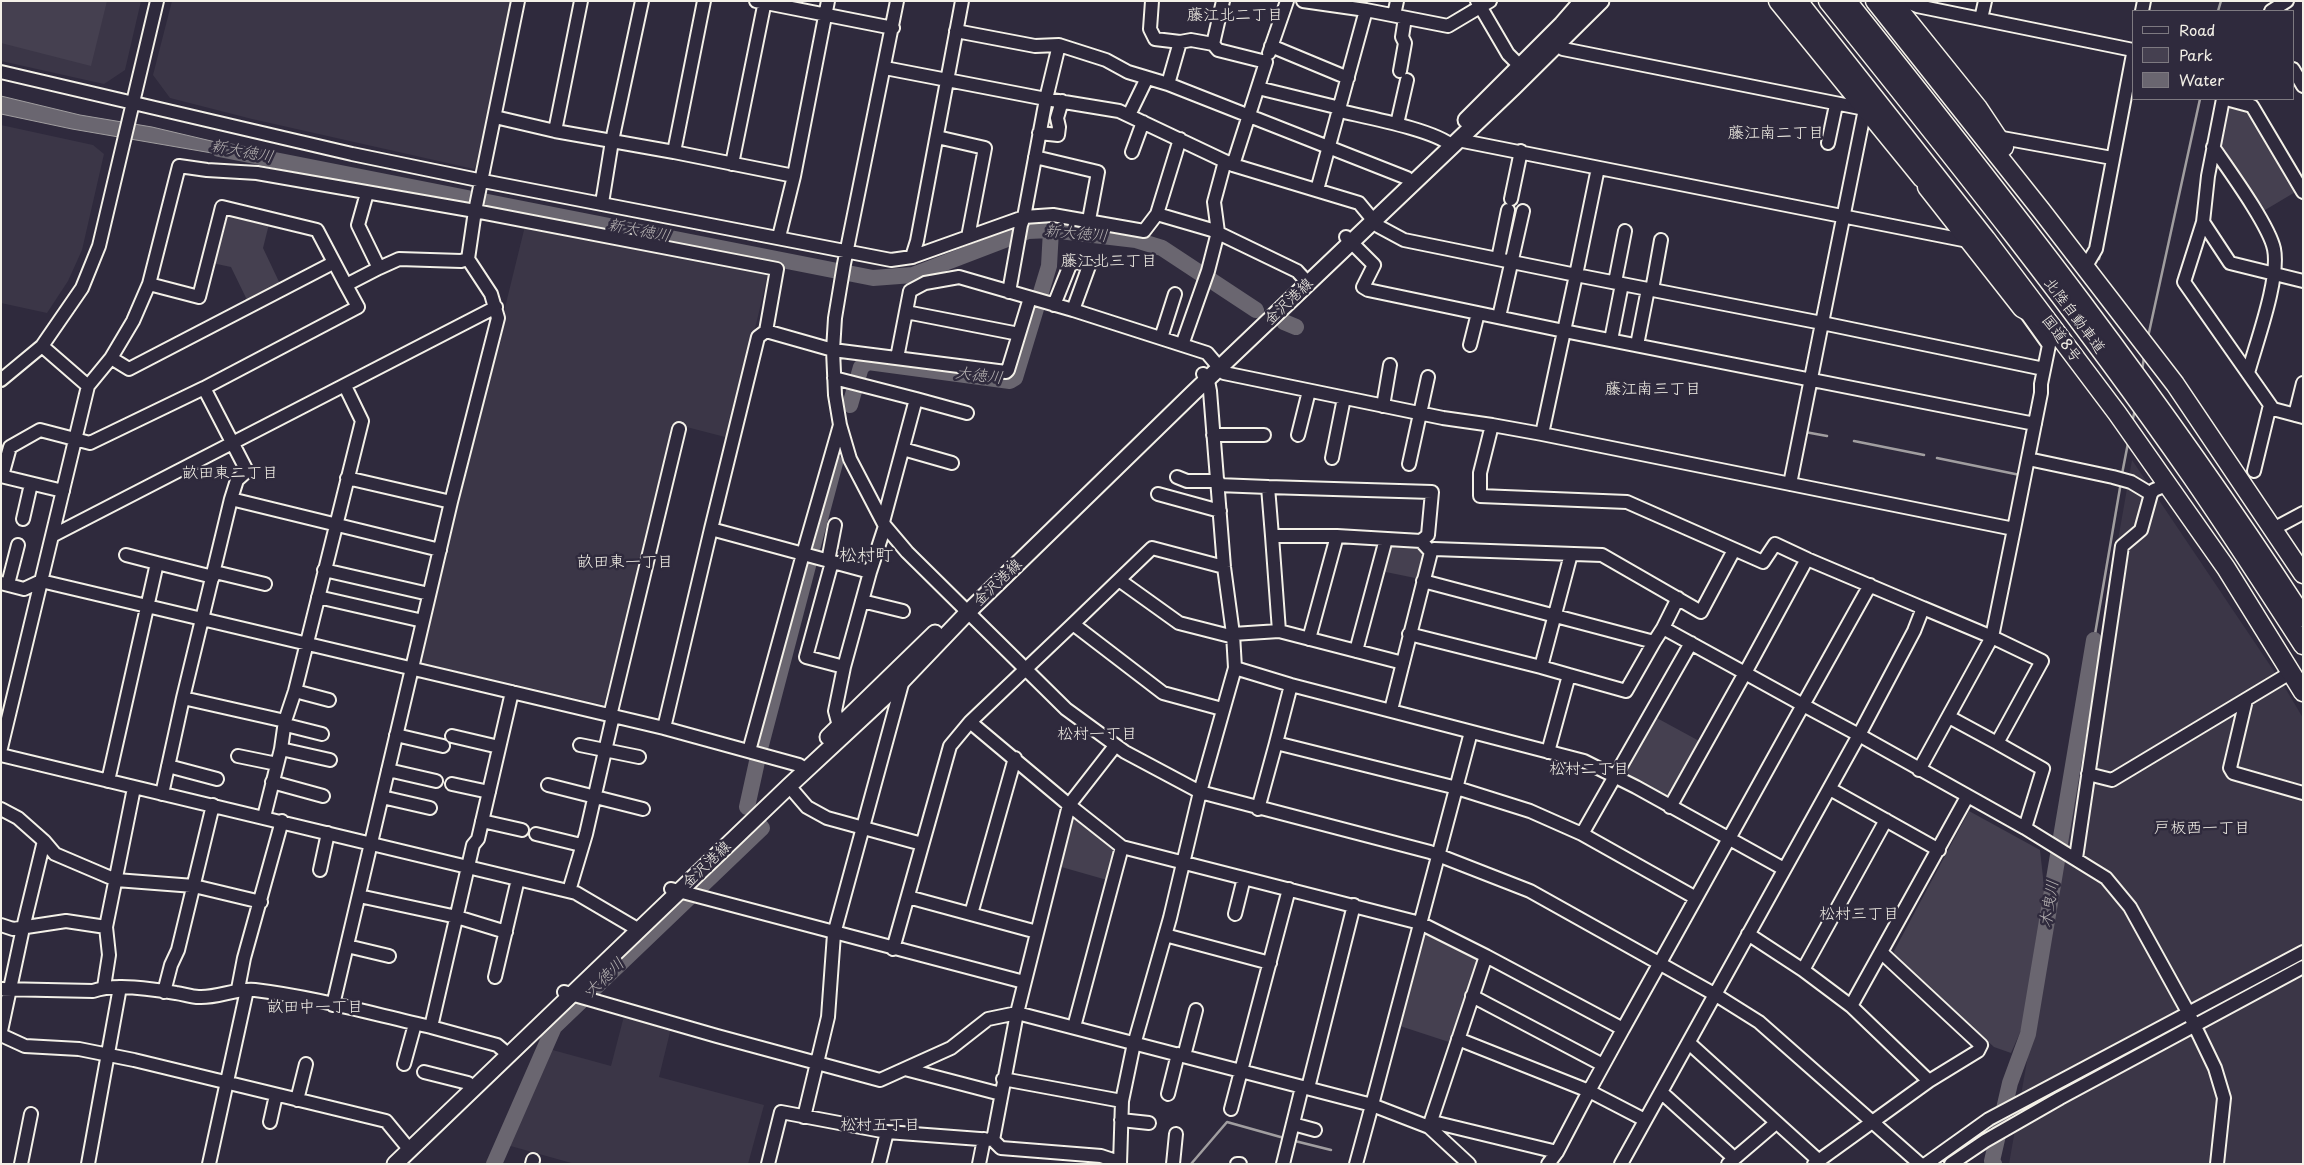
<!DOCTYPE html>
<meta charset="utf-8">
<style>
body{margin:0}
#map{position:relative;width:2304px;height:1165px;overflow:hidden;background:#2f2a3d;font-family:"Playpen Sans",sans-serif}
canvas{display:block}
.frame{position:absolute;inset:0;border:2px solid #f4f1e8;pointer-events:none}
.legend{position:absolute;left:2132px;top:10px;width:162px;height:90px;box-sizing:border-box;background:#2f2a3d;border:1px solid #7e7a81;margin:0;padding:6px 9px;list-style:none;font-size:15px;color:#f4f1e8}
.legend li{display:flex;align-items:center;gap:10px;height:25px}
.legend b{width:25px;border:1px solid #7e7a81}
</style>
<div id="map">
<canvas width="2304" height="1165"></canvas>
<div class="frame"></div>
<ul class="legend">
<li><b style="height:6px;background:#2f2a3d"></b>Road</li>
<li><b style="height:14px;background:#454050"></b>Park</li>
<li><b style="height:14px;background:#6a6670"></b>Water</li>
</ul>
</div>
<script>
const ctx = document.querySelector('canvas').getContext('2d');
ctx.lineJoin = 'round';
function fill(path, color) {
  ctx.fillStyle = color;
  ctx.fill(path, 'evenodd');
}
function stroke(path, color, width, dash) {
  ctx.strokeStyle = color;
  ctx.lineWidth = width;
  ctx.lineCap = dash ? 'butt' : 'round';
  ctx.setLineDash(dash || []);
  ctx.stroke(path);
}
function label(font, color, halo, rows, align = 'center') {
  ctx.font = font + ' "Playpen Sans","Klee One",sans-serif';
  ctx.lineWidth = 5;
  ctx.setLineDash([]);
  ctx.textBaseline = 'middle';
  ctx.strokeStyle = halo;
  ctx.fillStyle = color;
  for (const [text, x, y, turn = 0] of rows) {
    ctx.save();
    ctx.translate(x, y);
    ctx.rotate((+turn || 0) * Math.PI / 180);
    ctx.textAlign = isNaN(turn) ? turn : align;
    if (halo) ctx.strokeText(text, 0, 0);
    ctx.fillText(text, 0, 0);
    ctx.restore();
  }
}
const built = new Path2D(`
 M1 1H141L125 70 104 84 1 61Z
 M172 1H511L479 160 474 169 252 119 170 98 153 75Z
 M1 125 93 145 104 154 82 250 68 281 47 313 1 303Z
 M525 226 764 269 768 274 729 438 675 424 604 705 418 662Z
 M2132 460 2284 686 2303 718V1164H2009Z
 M624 1016 671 1028 659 1077 764 1105 748 1164H575L507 1145 549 1049 611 1066Z`);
const green = new Path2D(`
 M1 1H107L91 66 1 43Z
 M2229 105 2248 109 2297 191 2260 213 2218 143 2225 108Z
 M229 213 269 224 263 248 281 286 248 302 231 267 212 263 224 216Z
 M1392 543 1418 544 1426 557 1420 579 1381 571Z
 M1655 717 1701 742 1671 796 1666 797 1627 777 1623 772Z
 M1969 811 2040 850 2046 905 2022 1028 2011 1053 1994 1047 1895 956 1894 951Z
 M1074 816 1113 847 1115 852 1107 880 1058 866 1070 817Z
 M1429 932 1477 957 1479 962 1452 1043 1400 1026 1425 934Z`);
const water = new Path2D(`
 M1 96 80 115 152 127 241 148V158L72 129 1 114Z`);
const stream = new Path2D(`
 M2218 11 2221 1
 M2099 259 2101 251
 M2148 337 2200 99
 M2142 371 2144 357
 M2132 423 2135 409
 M1805 432 1827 436
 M1854 441 1924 455
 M1937 458 2020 475
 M2122 474 2128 443
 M2094 640 2121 482
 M1295 1141 1331 1150
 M1191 1164 1227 1122 1284 1138`);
const river = new Path2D(`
 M219 149 873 278 913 275 1028 231 1051 230 1136 240 1162 248 1256 310
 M1284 322 1296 327
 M850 405 861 367 868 362 1010 381 1015 378 1049 266 1051 230
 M811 553 835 463
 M761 745 809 562
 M747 807 758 757
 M494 1164 554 1027 762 828 760 826
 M1994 1164 1992 1161 2010 1083 2028 1034 2094 640`);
const minor = new Path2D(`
 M581 1 555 131 612 141 602 203
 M642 1 612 141 674 152
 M704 1 674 152 794 176
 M756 1 893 28
 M897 1 844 264 835 318 833 350 835 395 840 425 850 459 885 526 907 552 1066 709 1125 752 1200 792 1430 852 1530 891 1716 995 1759 1022 1920 1164
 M1152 1 1150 29 1155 39 1180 42 1191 40 1213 44
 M1223 1 1213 44 1218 50 1266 62 1233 165 1359 203 1378 226 1404 240 1576 275 1542 434 2014 529 1992 637 2042 661 1997 743 2043 769 2025 828
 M1303 1 1366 10
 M1477 1 1508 54 1526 72
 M1904 1 1917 6 2133 50
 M2142 11 2144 1
 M2271 11 2287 1
 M1394 15 1397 1
 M1981 19 1985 1
 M956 31 1035 46 1059 45 1046 99 1024 217 1053 215 1144 231 1157 214 1212 230 1297 271 1309 284
 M1059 45 1106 60 1128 72 1168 84 1407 178 1412 184
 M1558 45 1563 49 1865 109 1822 323 2044 369
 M1271 46 1348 78
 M1269 53 1287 1
 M885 68 1046 99 1119 111 1233 165
 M2293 69 2303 86
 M1400 71 1405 43 1402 37 1405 18
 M1 72 352 154 483 181 891 260 912 257 917 241 962 1
 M1168 84 1180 42
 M1258 88 1340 108
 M2223 99 2208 176 2203 222 2184 282 2273 409 2303 417
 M2226 99 2252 106 2303 192
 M1340 111C1365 117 1435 130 1452 146
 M1129 115 1147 78
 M495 117 555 131
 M1397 124 1407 80
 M1039 133 1058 135 1059 127 1057 118 1062 101
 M937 137 985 148 968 237
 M1997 137 2112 158
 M1458 140 1963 240 1967 238
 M1828 143 1836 105
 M2213 147C2228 169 2269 225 2274 249 2280 279 2256 343 2248 373
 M1132 152 1143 122
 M1035 157 1098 172 1089 220
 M732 164 765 1
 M1598 168 1576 275 1822 323 1790 484
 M1317 190 1366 10 1448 26 1490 1
 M1511 199 1521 151
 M1157 214 1180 139
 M2203 222 2230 263 2303 281
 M779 237 794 176 828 1
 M1346 237 1374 265 1363 287 1368 290 1564 331 2035 424
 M912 257 1024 217 1021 225 1009 292
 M1498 259 1508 210
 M2086 266 2096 249 2133 54
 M379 268 399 259 461 261 468 259
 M1615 282 1625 231
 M149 284 199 297 222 207 317 230 346 285 379 268 358 225 367 193
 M1652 290 1661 240
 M1054 305 1072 260 1089 266 1073 310
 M906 312 1019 334
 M1499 317 1523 211
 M766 331 758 337 711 529 870 572 885 526
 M1161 338 1175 294
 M1611 340 1622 284
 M1182 345 1208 271 1218 232 1214 202 1225 161
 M1470 345 1478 313
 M1637 345 1648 289
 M42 346 88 386
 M111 358 129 369 333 263
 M897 358 910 291 925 283 959 277 1073 310 1207 353 1224 373 1443 418 1492 425 1480 473V496L1627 502 1763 562 1775 544 1807 559
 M834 378 916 399 883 522
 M1 380 42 346 82 288 99 246 157 1
 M916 399 967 413
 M1383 406 1390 365
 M2295 415 2303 383
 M1492 425 1542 434
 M1213 435H1264
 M1298 435 1309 391
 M903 449 952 463
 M1332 458 1344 398
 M2028 459 2113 477 2131 482 2151 494
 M1409 464 1428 377
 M2254 471 2270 405
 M1 476 63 491
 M2 476 10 447 40 430 90 443 204 388 358 307 346 285
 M1177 477 1187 481H1218
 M347 478 451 502
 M1218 485 1268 487 1272 536H1337L1421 541 1431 552 1434 549 1602 555 1701 612 1734 550
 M1268 487 1432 492 1428 535 1421 541
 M1158 494 1220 511
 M231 499 440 550
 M23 519 31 484
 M2014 529 2041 393V384L2049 345 2024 310
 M2273 529 2303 513
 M52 536 496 307
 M1272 536 1279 631
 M126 555 157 563
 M828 561 835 525
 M832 562 806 657 844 667
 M324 570 429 594
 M215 572 265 584
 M1119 580 1179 623 1234 637
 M1423 581 1654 642 1663 628 1745 673 1807 559 1923 608 1914 631 1859 735 1803 705 1696 898
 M1 583 24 589 41 581 664 728 799 765 807 770
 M8 584 18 545
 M318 597 423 621
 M862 601 903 611
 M1073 624 1152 548 1224 567
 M1663 628 1678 598
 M1233 634 1279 631 1403 663
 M1409 634 1541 667
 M1309 639 1337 536
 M1356 651 1386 539
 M1235 668 1291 685 1584 761 1636 787 1784 869
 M1569 675 1541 667 1571 554
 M295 691 329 700
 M183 698 285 721
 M2246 700 2230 768 2233 773 2303 793
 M1222 709 1163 693 1073 624 970 722 1069 805 1017 1013 1372 1105 1356 1164
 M1391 710 1431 552
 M610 716 679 429
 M1949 717 1997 743
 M286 725 322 734
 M664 728 711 529
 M845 731 839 726 835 711 844 667 870 572
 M396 735 443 746
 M452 736 499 747
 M1276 743 1291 685
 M580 745 639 757
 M1115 746 1069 805 1122 847 1420 923 1486 956
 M1 748 88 386 111 358 133 321 149 284 179 166 207 170 257 173 475 211 777 269 766 331 833 350 1006 372 1008 370 1030 298
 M281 749 330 760
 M749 751 803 554 840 425
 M1548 752 1569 675 1626 691 1654 642
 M1 755 576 893 639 930
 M238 756 277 764
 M168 766 217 779
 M388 770 436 781
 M1919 770 1992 637 1923 608
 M2088 774 2112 780 2290 673
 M108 781 157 563 213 577
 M272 782 323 796
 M452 784 489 792
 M548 785 643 809
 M789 786 807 807 827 818 922 844
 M1830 789 1939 850
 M162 794 183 698 231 499 237 480 247 471 204 388
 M382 797 430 808
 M1670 807 1745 673 1803 705 1870 585
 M1 809 18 818 44 841 23 928 1 1031
 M1258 809 1276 743 1457 788 1530 811 1582 834 1696 898 1623 1029 1486 956 1429 1127
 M264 817 281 749 285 721 295 691 362 421 345 386
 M482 821 522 830
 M536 834 581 845
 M1582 834 1691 643
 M44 841 55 854 116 880 194 886 261 902
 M2076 858 2122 546 2141 530 2151 494 2154 490 2166 485
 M320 870 328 833
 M671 889 1024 982
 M569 891 586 834 613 716
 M359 896 457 917 506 932
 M908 897 1037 932
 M971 914 1015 758
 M1235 914 1244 878
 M1 925 13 929 66 921 106 927
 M1748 934 1803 970 1851 1006 1967 797
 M1165 935 1270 963
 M347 946 389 956
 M893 949 950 746 970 722
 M1803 970 1886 820
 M495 977 518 879
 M104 987 109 955 106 927 134 788
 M1 989 93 991C115 983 153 989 176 993 184 994 191 997 199 997 218 998 236 988 255 990 314 997 373 1014 431 1027
 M238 989 244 958 282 821
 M164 992 171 965 178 950 213 805
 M564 992 717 1036 880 1080 951 1048 988 1019 1017 1013 993 1140
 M1472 996 1603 1065
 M333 1005 451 502 498 318 491 294 468 259 475 211 518 1
 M1851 1006 1929 1081
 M1074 1027 1122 847
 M1623 1029 1589 1091 1645 1120
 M1 1035 25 1046 79 1049 134 1060 386 1121 409 1149
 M1458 1039 1589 1091 1557 1152 1548 1164
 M1689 1043 1818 1160
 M509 1055 497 1045 431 1027 473 845 478 839 512 692
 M1184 1056 1196 1010
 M404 1064 415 1024
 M905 1069 1001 1094
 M424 1072 468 1083 473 1089
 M1003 1079 1122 1101
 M1308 1088 1354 905
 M1661 1092 1734 1158
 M1168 1094 1178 1054
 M297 1100 306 1064
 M1231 1109 1289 889
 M804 1117 828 1017 834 934 903 680
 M1121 1120 1149 1123
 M270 1122 276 1095
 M1293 1124 1315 1130
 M1429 1127 1437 1123 1557 1152
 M21 1164 31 1114
 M88 1164 120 987
 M209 1164 247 990
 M532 1164 533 1160
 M768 1164 781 1112 887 1132 993 1140 1001 1148 1101 1156 1119 1162
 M879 1164 887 1132
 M979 1164 984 1139
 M1120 1164 1122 1101 1133 1048 1170 918 1200 792 1235 668 1233 634 1224 567 1210 391 1208 381 1203 374
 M1173 1164 1176 1134
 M1237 1164H1240
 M1283 1164 1302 1087
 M1469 1164 1429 1127 1372 1105 1471 732
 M1621 1164 1859 735 2025 828 2106 878 2130 907 2188 1012 2215 1068 2224 1098 2217 1164
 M1728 1164 1776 1123
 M1814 1164 1929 1081 1978 1051 1981 1045 1882 953
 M1926 1164 1989 1119 2303 952
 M1951 1164 1985 1141 2060 1098 2303 967`);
const major = new Path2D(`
 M1466 120 1562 24 1582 1
 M828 737 935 633
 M395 1164 789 786 903 680 968 612 1193 393 1514 87 1601 1`);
const highway = new Path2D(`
 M1778 1 1922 178 1939 193
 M1798 1 1986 239 2117 413 2226 568 2303 692
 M1828 1C1953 157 2078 313 2192 477 2230 532 2266 588 2303 645
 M1847 1C2007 201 2164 402 2303 617
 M1875 1 2041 210 2175 384 2303 574
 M1892 1 1978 108 2004 147
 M1927 187 2022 308 2044 320`);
const streetNames = [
 ["金沢港線",1289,302,-44],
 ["北陸自動車道",2074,316,53],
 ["国道8号",2061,339,53],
 ["金沢港線",998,583,-44],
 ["金沢港線",707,865,-44]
];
const neighbourhoodNames = [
 ["藤江北二丁目",1235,16],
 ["藤江南二丁目",1776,134],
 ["藤江北三丁目",1109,262],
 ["藤江南三丁目",1653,390],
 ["畝田東二丁目",230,474],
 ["畝田東一丁目",625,563],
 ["松村一丁目",1097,735],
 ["松村二丁目",1589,770],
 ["戸板西一丁目",2202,829],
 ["松村三丁目",1859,915],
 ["畝田中一丁目",315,1008],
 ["松村五丁目",880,1126]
];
const waterNames = [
 ["新大徳川",242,152,11],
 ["新大徳川",639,231,11],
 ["新大徳川",1076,234,5],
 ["大徳川",979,376,7],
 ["木曳川",2050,904,-81],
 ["大徳川",605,978,-44]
];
const quarterNames = [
 ["松村町",866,556]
];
fill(built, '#3b3647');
fill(green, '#454050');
fill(water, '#6a6670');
stroke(water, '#a19ea0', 1);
stroke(stream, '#a19ea0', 2.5);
stroke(river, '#6a6670', 16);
stroke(minor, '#f4f1e8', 16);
stroke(major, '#f4f1e8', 19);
stroke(highway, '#f4f1e8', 21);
stroke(minor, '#2f2a3d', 12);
stroke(major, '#2f2a3d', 15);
stroke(highway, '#2f2a3d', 18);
label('15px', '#f4f1e8', '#2f2a3d', streetNames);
label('16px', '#f4f1e8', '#2f2a3d', neighbourhoodNames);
label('italic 16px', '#b6b2b2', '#2f2a3d', waterNames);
label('18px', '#f4f1e8', '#2f2a3d', quarterNames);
</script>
